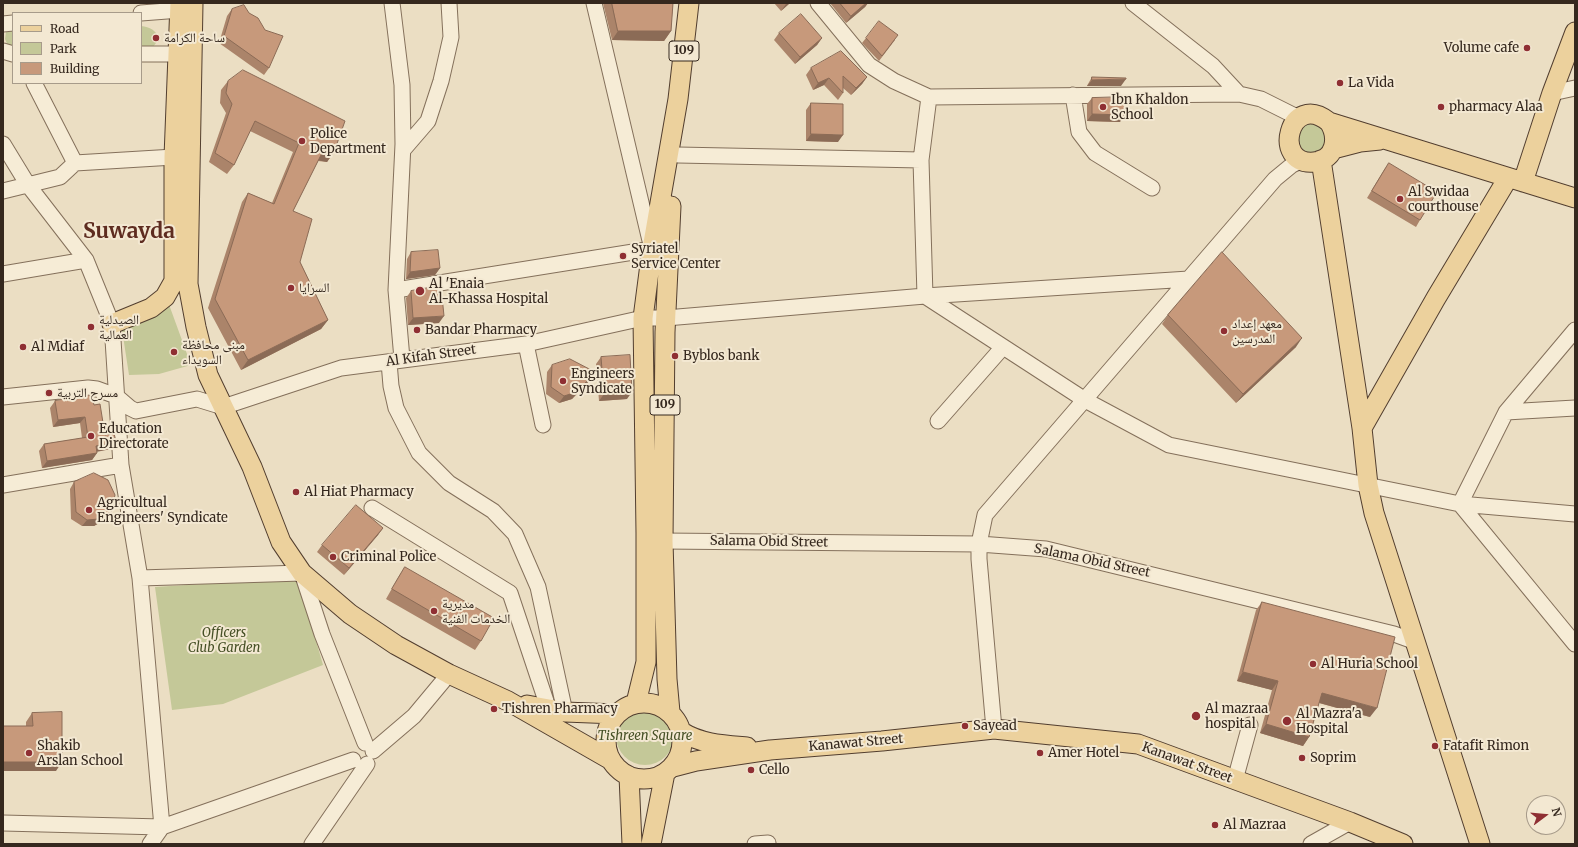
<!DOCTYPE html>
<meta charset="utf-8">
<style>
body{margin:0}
#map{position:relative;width:1578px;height:847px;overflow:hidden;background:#ebdec3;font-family:Merriweather,serif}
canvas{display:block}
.frame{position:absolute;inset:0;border:4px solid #35281e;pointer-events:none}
.legend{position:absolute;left:12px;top:12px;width:130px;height:72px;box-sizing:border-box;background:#f3e8d2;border:1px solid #a79b8a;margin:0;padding:5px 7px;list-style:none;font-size:12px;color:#35281e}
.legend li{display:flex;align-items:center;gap:8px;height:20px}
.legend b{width:20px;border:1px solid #a79b8a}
.north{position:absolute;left:1526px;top:795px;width:40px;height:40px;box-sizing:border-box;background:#f3e8d2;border:1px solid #a79b8a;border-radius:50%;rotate:74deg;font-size:11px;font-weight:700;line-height:16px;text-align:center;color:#35281e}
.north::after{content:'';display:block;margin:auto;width:14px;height:18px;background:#8f2f33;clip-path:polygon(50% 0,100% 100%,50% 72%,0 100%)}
</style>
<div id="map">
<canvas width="1578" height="847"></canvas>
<div class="frame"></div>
<ul class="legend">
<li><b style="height:5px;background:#ecd19d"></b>Road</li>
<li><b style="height:11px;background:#c4c898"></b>Park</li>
<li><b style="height:11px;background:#c7997b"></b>Building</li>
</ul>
<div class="north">N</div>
</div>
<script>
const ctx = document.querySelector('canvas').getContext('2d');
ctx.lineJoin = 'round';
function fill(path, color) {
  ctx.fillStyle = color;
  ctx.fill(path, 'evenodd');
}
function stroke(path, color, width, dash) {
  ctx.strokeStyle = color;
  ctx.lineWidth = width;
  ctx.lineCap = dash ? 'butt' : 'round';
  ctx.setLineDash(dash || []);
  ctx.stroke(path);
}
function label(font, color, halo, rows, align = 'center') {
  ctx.font = font + ' Merriweather,"Noto Naskh Arabic",serif';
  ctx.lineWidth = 4;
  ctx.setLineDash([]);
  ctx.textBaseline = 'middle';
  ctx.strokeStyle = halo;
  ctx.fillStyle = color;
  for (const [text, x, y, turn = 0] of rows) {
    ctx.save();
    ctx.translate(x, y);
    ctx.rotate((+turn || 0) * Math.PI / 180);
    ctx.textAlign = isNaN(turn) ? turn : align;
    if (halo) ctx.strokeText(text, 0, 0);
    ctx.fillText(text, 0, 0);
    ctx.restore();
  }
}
const green = new Path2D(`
 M141 26C150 27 156 30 159 39L153 47 141 49Z
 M13 29V48L8 46 5 39 6 32Z
 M1297 139a15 15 0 1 1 30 0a15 15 0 1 1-30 0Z
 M167 299 191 365 159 374 129 375 119 310Z
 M298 578 323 665 223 704 172 710 155 587Z
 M616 736a29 29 0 1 1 58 0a29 29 0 1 1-58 0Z`);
const minor = new Path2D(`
 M392 3 402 85 403 144 396 290 402 359
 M818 3 869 65 894 81 929 97 1239 94 1261 99 1299 118
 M1133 3 1213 66 1239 94
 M141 13 180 10
 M3 24 13 23
 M3 51 13 54
 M141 54H179
 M34 83 75 163 174 157
 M1552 93 1575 88
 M1073 95 1079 132 1095 153 1152 188
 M929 97 921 160 925 296 1085 400 1169 445 1460 504 1575 514
 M3 144 28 185 86 260 112 324 121 465 140 578 162 827 150 844
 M403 150 428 121 441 81 451 37 449 3
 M678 155 921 160
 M3 191 60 177 75 163
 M3 274 86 260
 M396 290 652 249 594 3
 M1575 330 1506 412 1460 504 1575 644
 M526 344 543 425
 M389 362 391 386 396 408 419 453 449 483 493 511 515 534 538 587 565 712
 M3 397 88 388 97 389 116 396 130 408 136 411 197 399 223 407 341 368 526 344 643 318H666L925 296 1189 279
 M1506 412 1575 408
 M938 421 1003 347
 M3 485 121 465
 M372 508 510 593 549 710
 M663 541 979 544 1046 549 1394 634 1416 642
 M140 578 302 573 322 634 365 743
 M994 729 979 559V544L985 515 1275 179 1292 165 1303 160
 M373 751 414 716 449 674
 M1235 780 1250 725
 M3 823 162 827 353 760
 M312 844 367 764
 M755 844 768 843
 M1311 844 1350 822`);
const major = new Path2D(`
 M193 3 188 284 196 327 208 375 252 467 281 542 302 573 350 614 396 645 449 674 508 701 611 760
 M1329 122C1339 137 1336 160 1314 162 1271 166 1289 90 1329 122L1575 198
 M1333 149 1360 142 1380 140
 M1321 160 1362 428 1368 485 1374 513 1480 844
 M1523 182 1552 93 1575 32
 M112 324 151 308 165 297 174 281V157L180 3
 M1362 428 1436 298 1508 178
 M606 741a38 38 0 1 1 76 0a38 38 0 1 1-76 0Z
 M636 703 646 662V533L643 318 652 249 678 99 689 3
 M527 705 565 712 616 714
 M670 712 667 679 663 541 665 332 671 206
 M682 732C701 744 724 745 747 747
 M673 767 696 761 770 750 882 741 994 729 1138 744 1350 822 1403 844
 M629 776 632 844
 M651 844 665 773`);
const wall = new Path2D(`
 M603 3H673L671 31 664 41 612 40Z
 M774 3H790L781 11Z
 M830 3H868L865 7 846 23Z
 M232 9 249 13 269 68 264 75 219 43 227 16Z
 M779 33 822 38 817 45 795 64 774 40Z
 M866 38 895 40 879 61 862 43Z
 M811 68 867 77 862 84 851 95 843 88V93L838 100 824 85 813 90 806 75Z
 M1092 77 1121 86H1087L1088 84Z
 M228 81 334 152 327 162 318 161 293 211 300 262 328 320 321 329 241 370 208 308 242 202 248 193 272 203 293 152 250 131 234 165 227 174 209 162 226 113 220 103 221 90Z
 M1092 98 1120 122 1087 121V104Z
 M811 103 838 142 806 141V110Z
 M1389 163 1420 220 1416 227 1367 198 1384 170Z
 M411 252 440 268 435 275 406 279 407 259Z
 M411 291 439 323 408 325 406 298Z
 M1168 315 1296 347 1236 403 1162 324Z
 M601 357 627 399 599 401 596 364Z
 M552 365 591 379 572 399 559 403 546 394 547 372Z
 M55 401 94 405 105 435 116 442 111 449 97 451V453L92 460 42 468 39 451 44 444 82 438 80 423 53 427 50 408Z
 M74 482 111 512 106 519 94 526H82L71 519 70 489Z
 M383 528 378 535 344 575 317 552 322 545Z
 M405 567 481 641 475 650 386 599 399 576Z
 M1262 602 1370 717 1319 703 1309 737 1303 746 1260 733 1272 690 1237 681 1256 610Z
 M32 713 56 771 26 726V722Z`);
const shadedWall = new Path2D(`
 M787 3H790L781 11 786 4Z
 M866 3H868L865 7 846 23 851 16Z
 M618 31H671L664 41 612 40Z
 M822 38 817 45 795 64 800 57Z
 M867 77 862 84 851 95 856 88Z
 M829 78 824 85 813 90 818 83Z
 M1126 79 1121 86H1087L1092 80Z
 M1092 114 1125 115 1120 122 1087 121Z
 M811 134 843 135 838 142 806 141Z
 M323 151 334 152 327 162 317 160Z
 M440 268 435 275 406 279 410 272Z
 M444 316 439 323 408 325 413 318Z
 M328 320 321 329 241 370 248 360Z
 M1302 338 1296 347 1236 403 1243 394Z
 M595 372 591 379 572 399 559 403 564 396Z
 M632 392 627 399 599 401 604 394Z
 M85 417 80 423 53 427 58 420Z
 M116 442 111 449 91 453 96 446Z
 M97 453 92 460 42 468 47 461Z
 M111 512 106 519 94 526H82L87 520Z
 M383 528 378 535 344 575 349 568Z
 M1243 672 1278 681 1272 690 1237 681Z
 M1322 693 1377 708 1370 717 1316 702Z
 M1266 724 1309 737 1303 746 1260 733Z
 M3 762H62L56 771H3Z`);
const building = new Path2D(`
 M612 3H673L671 31H618Z
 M840 3H866L851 16Z
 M244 5 249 13 258 18 265 30 283 36 269 68 224 36 232 9Z
 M801 14 822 38 800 57 779 33Z
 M879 21 898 35 882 56 866 38Z
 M841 51 867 77 856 88 843 76V93L829 78 818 83 811 68Z
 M243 70 345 121 334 152 323 151 293 211 312 219 300 262 328 320 248 360 215 299 248 193 274 204 299 143 255 121 234 165 215 153 232 104 226 93 228 81Z
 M1092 77 1126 78V79L1092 80Z
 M1126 97 1125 115 1092 114V98Z
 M811 103 843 104V135L811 134Z
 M1389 163 1437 192 1420 220 1372 191Z
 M438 250 440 268 410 272 411 252Z
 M1222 252 1302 338 1243 394 1168 315Z
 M441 286 444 316 413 318 411 291Z
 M630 355 632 392 604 394 601 357Z
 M570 359 595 372 577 392 564 396 551 387 552 365Z
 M92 395 94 405 100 404 105 435 114 433 116 442 96 446 97 453 47 461 44 444 88 437 85 417 58 420 55 401Z
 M94 473 108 480 115 495 111 512 99 519 87 520 76 512 74 482Z
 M356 505 383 528 349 568 322 545Z
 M405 567 494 618 481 641 392 589Z
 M1262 602 1395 637 1377 708 1322 693 1309 737 1266 724 1278 681 1243 672Z
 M62 712V762H3V726H33L32 713Z`);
const markers = [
 [156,38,4,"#8f2f33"],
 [1527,48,4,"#8f2f33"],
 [1340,83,4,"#8f2f33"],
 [1103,107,4,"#8f2f33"],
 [1441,107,4,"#8f2f33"],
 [302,141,4,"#8f2f33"],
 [1400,199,4,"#8f2f33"],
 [623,256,4,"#8f2f33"],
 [291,288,4,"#8f2f33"],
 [420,291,5,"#8f2f33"],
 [91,327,4,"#8f2f33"],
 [417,330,4,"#8f2f33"],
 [1224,331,4,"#8f2f33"],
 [23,347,4,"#8f2f33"],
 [174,352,4,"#8f2f33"],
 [675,356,4,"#8f2f33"],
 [563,381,4,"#8f2f33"],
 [49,393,4,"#8f2f33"],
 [91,436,4,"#8f2f33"],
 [296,492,4,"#8f2f33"],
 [89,510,4,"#8f2f33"],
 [333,557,4,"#8f2f33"],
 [434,611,4,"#8f2f33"],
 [1313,664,4,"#8f2f33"],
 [494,709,4,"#8f2f33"],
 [1196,716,5,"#8f2f33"],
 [1287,721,5,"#8f2f33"],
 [965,726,4,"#8f2f33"],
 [1435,746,4,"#8f2f33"],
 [29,753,4,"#8f2f33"],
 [1040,753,4,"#8f2f33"],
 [1302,758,4,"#8f2f33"],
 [751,770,4,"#8f2f33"],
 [1215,825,4,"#8f2f33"]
];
const shields = [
 [684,51,30],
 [665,405,30]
];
const shieldNames = [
 ["109",684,51],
 ["109",665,405]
];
const poiNames = [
 ["ساحة الكرامة",164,38],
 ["Volume cafe",1519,48,"right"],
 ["La Vida",1348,83],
 ["Ibn Khaldon",1111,100],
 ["School",1111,115],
 ["pharmacy Alaa",1449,107],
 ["Police",310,134],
 ["Department",310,149],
 ["Al Swidaa",1408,192],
 ["courthouse",1408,207],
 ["Syriatel",631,249],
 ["Service Center",631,264],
 ["Al 'Enaia",429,284],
 ["Al-Khassa Hospital",429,299],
 ["السرايا",299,288],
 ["الصيدلية",99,320],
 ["العمالية",99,335],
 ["معهد إعداد",1232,324],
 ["المدرسين",1232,339],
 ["Bandar Pharmacy",425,330],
 ["مبنى محافظة",182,345],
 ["السويداء",182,360],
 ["Al Mdiaf",31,347],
 ["Byblos bank",683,356],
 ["Engineers",571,374],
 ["Syndicate",571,389],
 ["مسرح التربية",57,393],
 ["Education",99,429],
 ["Directorate",99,444],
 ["Al Hiat Pharmacy",304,492],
 ["Agricultual",97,503],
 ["Engineers' Syndicate",97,518],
 ["Criminal Police",341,557],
 ["مديرية",442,604],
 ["الخدمات الفنية",442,619],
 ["Al Huria School",1321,664],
 ["Tishren Pharmacy",502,709],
 ["Al mazraa",1205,709],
 ["hospital",1205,724],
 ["Al Mazra'a",1296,714],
 ["Hospital",1296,729],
 ["Sayead",973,726],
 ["Shakib",37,746],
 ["Arslan School",37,761],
 ["Fatafit Rimon",1443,746],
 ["Amer Hotel",1048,753],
 ["Soprim",1310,758],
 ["Cello",759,770],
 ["Al Mazraa",1223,825]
];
const streetNames = [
 ["Al Kifah Street",431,356,-8],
 ["Salama Obid Street",769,542,1],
 ["Salama Obid Street",1092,561,12],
 ["Kanawat Street",856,743,-5],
 ["Kanawat Street",1187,763,20]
];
const parkNames = [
 ["Officers",224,633],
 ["Club Garden",224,648],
 ["Tishreen Square",645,736]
];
const townNames = [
 ["Suwayda",129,232]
];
fill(green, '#c4c898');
stroke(minor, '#84705b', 17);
stroke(major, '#523e2f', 21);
stroke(minor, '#f6ecd6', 15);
stroke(major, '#ecd19d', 19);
fill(wall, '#ab846a');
fill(shadedWall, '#8b6b56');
fill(building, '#c7997b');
stroke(building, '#8b6b56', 1);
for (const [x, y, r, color] of markers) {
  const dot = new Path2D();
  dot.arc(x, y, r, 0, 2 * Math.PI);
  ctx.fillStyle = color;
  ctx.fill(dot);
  stroke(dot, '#f3e8d2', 1.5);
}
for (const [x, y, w] of shields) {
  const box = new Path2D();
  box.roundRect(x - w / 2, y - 10, w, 20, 3);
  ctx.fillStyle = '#f3e8d2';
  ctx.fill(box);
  stroke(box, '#35281e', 1);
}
label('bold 12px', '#35281e', null, shieldNames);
label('13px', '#35281e', '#f3e8d2', poiNames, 'left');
label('13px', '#35281e', '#f3e8d2', streetNames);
label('italic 13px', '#465026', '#f3e8d2', parkNames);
label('bold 21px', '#5e2c20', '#f3e8d2', townNames);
</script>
